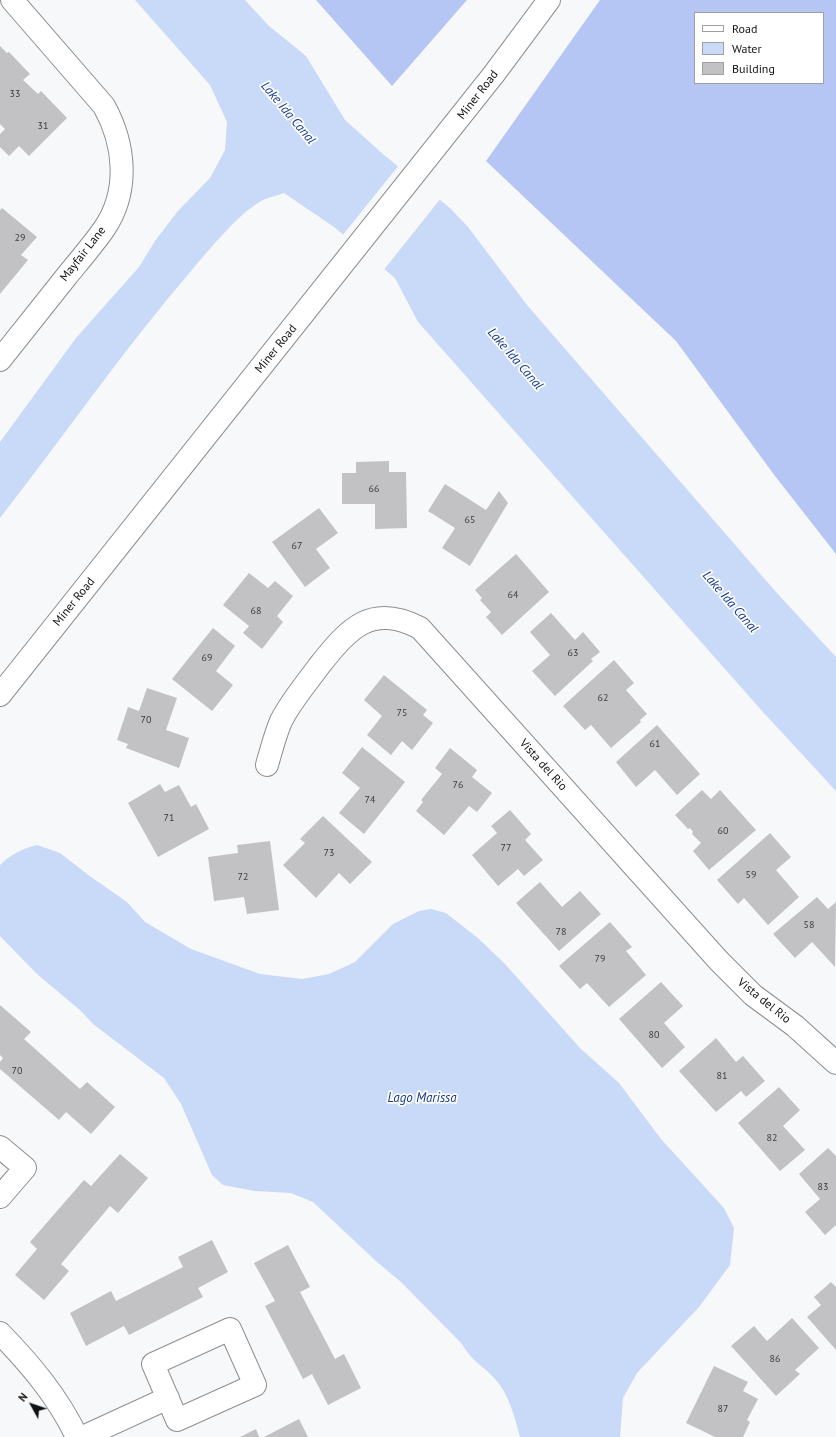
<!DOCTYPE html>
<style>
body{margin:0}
#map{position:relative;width:836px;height:1437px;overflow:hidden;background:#f7f8fa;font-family:"PT Sans",sans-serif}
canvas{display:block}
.legend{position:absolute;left:694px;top:12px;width:130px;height:72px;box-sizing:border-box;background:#fff;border:1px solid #a0a0a0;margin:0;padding:5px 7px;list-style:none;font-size:12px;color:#111112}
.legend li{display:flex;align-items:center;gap:8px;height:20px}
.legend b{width:20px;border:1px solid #a0a0a0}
.north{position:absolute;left:12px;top:1385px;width:40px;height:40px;-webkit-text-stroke:3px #fff;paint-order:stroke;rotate:310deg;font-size:11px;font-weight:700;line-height:16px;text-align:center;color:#111112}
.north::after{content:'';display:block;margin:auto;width:14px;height:18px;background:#111112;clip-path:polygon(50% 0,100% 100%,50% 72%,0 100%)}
</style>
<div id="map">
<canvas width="836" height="1437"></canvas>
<ul class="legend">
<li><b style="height:5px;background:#fff"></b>Road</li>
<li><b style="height:11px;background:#c9d9f8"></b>Water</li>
<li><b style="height:11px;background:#c2c2c4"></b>Building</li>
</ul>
<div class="north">N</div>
</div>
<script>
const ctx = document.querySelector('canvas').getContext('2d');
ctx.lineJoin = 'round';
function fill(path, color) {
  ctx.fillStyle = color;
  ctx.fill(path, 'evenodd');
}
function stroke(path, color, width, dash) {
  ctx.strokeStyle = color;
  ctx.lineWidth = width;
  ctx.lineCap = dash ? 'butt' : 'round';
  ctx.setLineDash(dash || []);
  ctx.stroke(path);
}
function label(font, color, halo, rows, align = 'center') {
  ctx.font = font + ' "PT Sans",sans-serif';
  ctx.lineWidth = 3.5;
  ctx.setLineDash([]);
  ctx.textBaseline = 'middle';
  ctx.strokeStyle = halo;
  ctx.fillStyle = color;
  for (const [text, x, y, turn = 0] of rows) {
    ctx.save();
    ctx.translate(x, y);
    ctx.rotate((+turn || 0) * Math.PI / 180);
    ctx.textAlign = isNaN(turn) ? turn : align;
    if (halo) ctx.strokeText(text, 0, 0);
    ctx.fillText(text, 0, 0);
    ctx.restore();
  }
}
const forest = new Path2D(`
 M316 0H467L392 86Z
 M600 0H836V554L775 476 676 341 486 161ZM695 13H823V83H695Z`);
const water = new Path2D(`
 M135 0H245L269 26 306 56 345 120 384 155 450 208 468 227 527 305 776 592 836 657V791L763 712 418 322 395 278 334 227 284 193C277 196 268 197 261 201 238 214 208 251 191 271 123 350 64 436 0 518V442L76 338 139 267 155 241 177 212 210 178 225 150 227 122 210 85Z
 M37 845 60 853 91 877 127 902 145 922 162 932 191 949 260 974 302 979 329 974 355 962 393 924 419 911 431 909 446 913 479 939 504 963 580 1048 619 1083 661 1139 724 1208 734 1228 730 1265 699 1307 637 1373 623 1398 620 1437H520C515 1418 509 1395 496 1380 484 1366 471 1361 462 1344L401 1282 377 1262 313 1202 291 1193 255 1191 223 1185 212 1175 181 1104 164 1078 93 1024 81 1011 37 974 0 936V865C11 854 22 849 37 845Z`);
const pier = new Path2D(`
 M399 165 441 198 383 271 342 236Z`);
const building = new Path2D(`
 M0 46 7 53 9 52 30 74 23 80 38 94 41 91 67 118 29 156 19 146 9 156 0 147V134L5 129 0 124Z
 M2 208 37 237 21 255 28 260 0 294V210Z
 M389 461V472H406L407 528 375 529V504H342V473H356V462Z
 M445 484 486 510 499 491 508 503 470 566 442 548 455 528 428 511Z
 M319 508 338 533 316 549 330 568 305 587 272 542Z
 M516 554 549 592 502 635 486 617 491 612 480 600 482 598 475 590Z
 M249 573 268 588 275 581 293 596 277 616 283 622 262 649 243 633 249 626 223 605Z
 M551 613 575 640 583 632 600 652 591 659 593 661 555 696 532 671 550 655 530 632Z
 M213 628 235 646 216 671 233 685 212 711 172 679Z
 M614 660 634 683 626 690 647 714 640 720 641 722 611 748 591 725 585 730 563 706Z
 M384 675 427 710 423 715 433 723 412 750 402 741 391 755 367 735 382 716 364 700Z
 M147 688 177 698 166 730 189 738 179 768 126 748 128 744 117 740 128 707 139 711Z
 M657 725 700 774 677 795 655 770 636 787 616 762Z
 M362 747 405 782 364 834 339 813 360 788 342 773Z
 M450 748 477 770 472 777 492 793 477 812 469 806 444 835 416 811 423 802 421 800 442 774 435 768Z
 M160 784 165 792 179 785 191 807 196 804 209 829 158 857 128 803Z
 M702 790 711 799 720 790 756 830 709 870 693 851 701 843 692 834 693 832 690 828 688 829 675 815Z
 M510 810 531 834 525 840 543 860 524 876 518 869 498 886 472 855 497 833 491 826Z
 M323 816 372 862 350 884 339 873 316 898 283 865 305 843 300 839Z
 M770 833 791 857 776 870 799 897 768 925 744 898 738 904 717 880Z
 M270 841 279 910 247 914 244 897 214 901 208 857 238 853 237 845Z
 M540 882 562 907 580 891 601 914 559 951 516 903Z
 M817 897 828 909 836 902 835 967 812 942 795 958 773 934Z
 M610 922 632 947 626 951 646 975 609 1007 587 983 580 989 559 966Z
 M661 982 683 1006 664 1023 685 1047 662 1068 619 1019Z
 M0 1005 31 1032 24 1039 80 1089 87 1082 115 1107 91 1134 66 1112 59 1120 0 1069V1062L3 1058 0 1055Z
 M716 1038 736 1062 743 1056 765 1081 746 1097 741 1091 716 1112 679 1071Z
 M779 1087 800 1110 783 1126 805 1150 780 1171 738 1123Z
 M828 1148 836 1156V1225L825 1235 805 1212 820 1199 799 1174Z
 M120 1154 148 1178 118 1213 110 1206 61 1264 69 1271 44 1300 15 1275 37 1249 30 1242 84 1180 91 1186Z
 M212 1240 228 1272 198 1288 203 1297 129 1335 124 1326 86 1346 70 1313 111 1291 116 1301 183 1267 178 1257Z
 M288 1245 310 1287 300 1292 335 1359 344 1354 361 1388 328 1405 312 1374 303 1379 265 1306 275 1301 254 1263Z
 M831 1282 836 1287V1350L807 1317 821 1305 814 1297Z
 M792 1318 819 1348 795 1370 800 1374 776 1396 731 1346 754 1326 767 1341Z
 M714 1366 748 1382 743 1391 758 1399 747 1420 750 1422 743 1437H715L686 1423Z
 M299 1419 308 1437H264Z
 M256 1429 259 1437H240Z`);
const minor = new Path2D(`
 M0 360C22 332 44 305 66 277 79 261 92 246 104 229 130 191 125 144 104 106L12 0
 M0 695 494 74 549 0
 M267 765C271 751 275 735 281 721 291 701 306 684 319 666 349 628 371 603 420 628L719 961 753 995 795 1026 836 1063
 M0 1147 25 1168 0 1197
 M230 1329 255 1385 177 1420 153 1364Z
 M0 1333C31 1365 58 1397 77 1437
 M83 1437 168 1398`);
const numberNames = [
 ["33",15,94],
 ["31",43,126],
 ["29",20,238],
 ["66",374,489],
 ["65",470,520],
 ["67",297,546],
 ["64",513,595],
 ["68",256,611],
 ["63",573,653],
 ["69",207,658],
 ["62",603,698],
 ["75",402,713],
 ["70",146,720],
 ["61",655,744],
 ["76",458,785],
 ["74",370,800],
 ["71",169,818],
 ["60",723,831],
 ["77",506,848],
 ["73",329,853],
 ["59",751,875],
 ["72",243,877],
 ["58",809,925],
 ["78",561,932],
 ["79",600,959],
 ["80",654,1035],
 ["70",17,1071],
 ["81",722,1076],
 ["82",772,1138],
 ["83",823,1187],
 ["86",775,1359],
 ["87",723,1409]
];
const streetNames = [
 ["Miner Road",478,95,-52],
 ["Mayfair Lane",83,254,-52],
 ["Miner Road",276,349,-51],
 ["Miner Road",74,602,-51],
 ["Vista del Rio",543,765,48],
 ["Vista del Rio",764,1001,39]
];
const waterNames = [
 ["Lake Ida Canal",288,113,50],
 ["Lake Ida Canal",515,359,49],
 ["Lake Ida Canal",730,602,49],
 ["Lago Marissa",422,1098]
];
fill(forest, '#b5c5f4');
fill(water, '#c9d9f8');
fill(pier, '#f7f8fa');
fill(building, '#c2c2c4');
stroke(minor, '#8d8e90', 24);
stroke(minor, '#fff', 22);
label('10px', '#3d3d3e', null, numberNames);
label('12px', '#111112', '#fff', streetNames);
label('italic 13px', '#173b8e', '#fff', waterNames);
</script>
